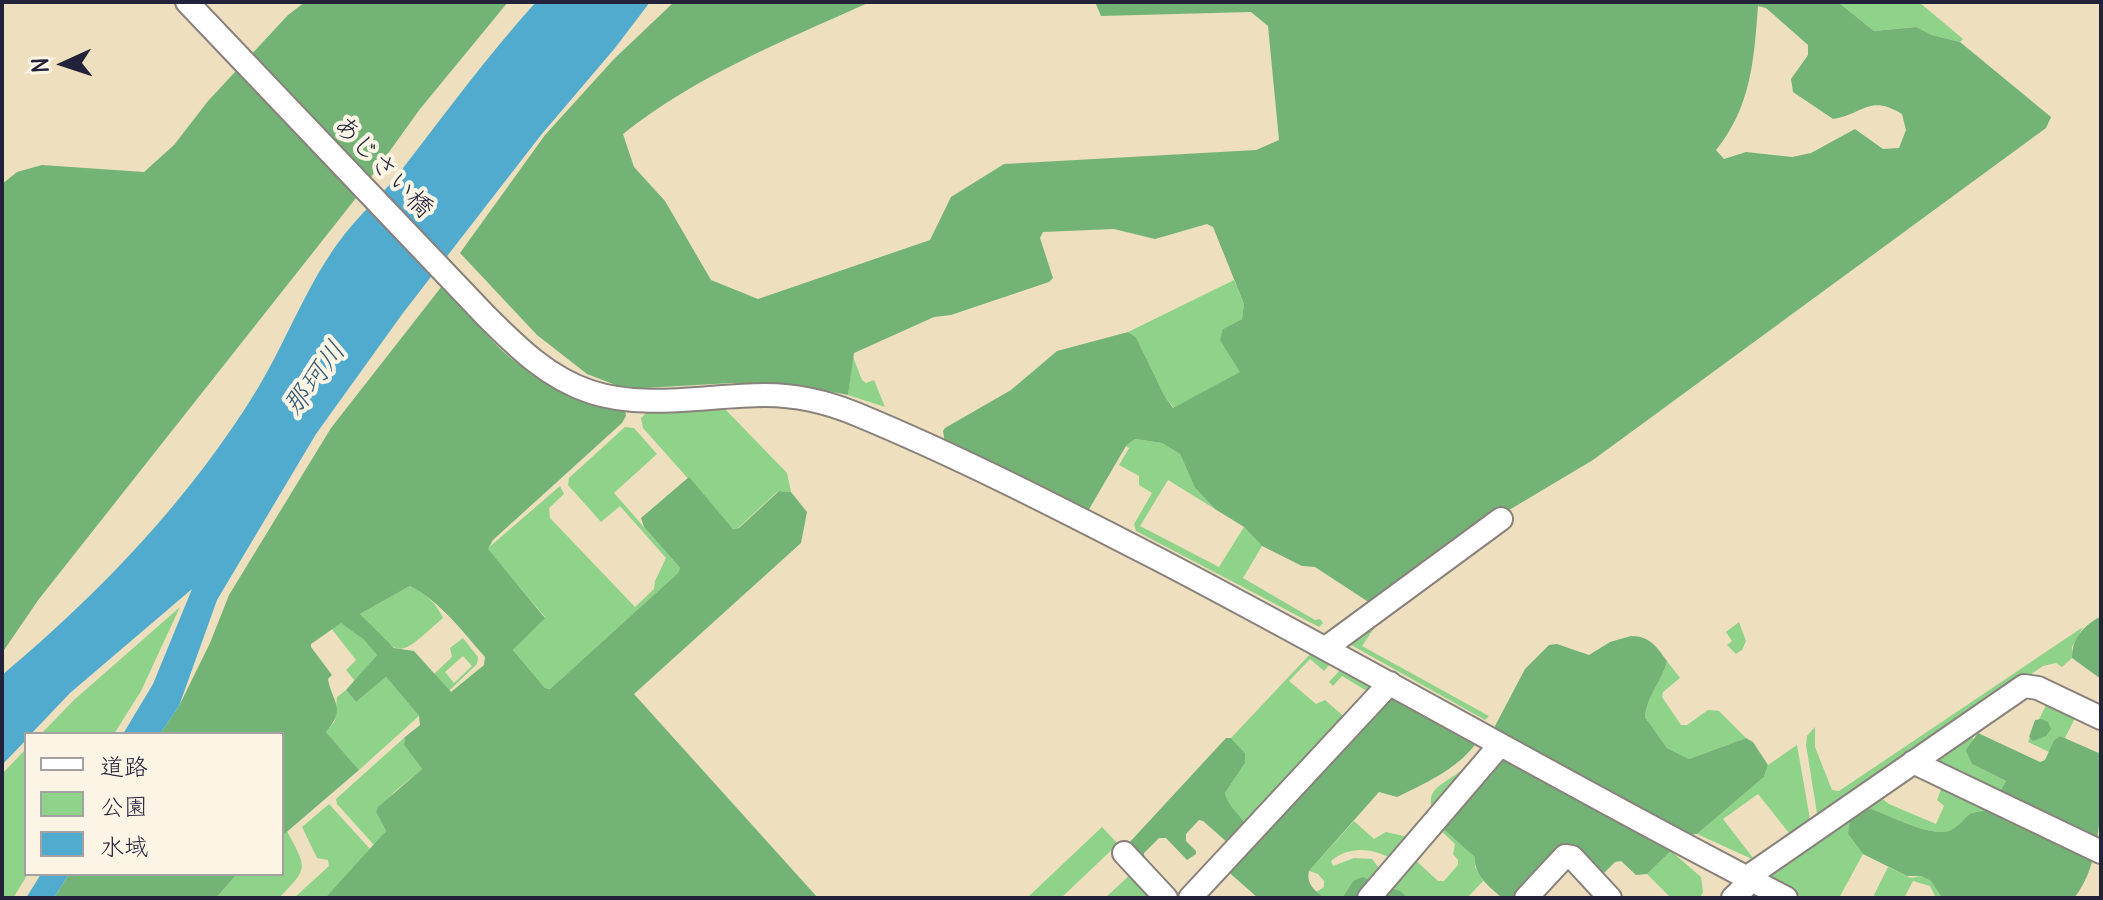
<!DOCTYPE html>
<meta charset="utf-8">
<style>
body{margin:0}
#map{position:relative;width:2103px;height:900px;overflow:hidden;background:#eee0be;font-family:Delius,"Klee One",sans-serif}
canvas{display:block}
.frame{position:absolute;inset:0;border:4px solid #22223b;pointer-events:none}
.legend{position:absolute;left:24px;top:732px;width:260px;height:144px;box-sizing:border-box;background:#fcf5e5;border:2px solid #a5a1a1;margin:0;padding:10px 14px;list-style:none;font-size:24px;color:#22223b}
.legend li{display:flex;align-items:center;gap:16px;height:40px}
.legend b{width:40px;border:2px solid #a5a1a1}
.north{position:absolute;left:24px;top:24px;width:80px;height:80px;-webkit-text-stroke:6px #fcf5e5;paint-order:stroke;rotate:267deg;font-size:22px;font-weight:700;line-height:32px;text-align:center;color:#22223b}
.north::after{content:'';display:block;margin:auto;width:28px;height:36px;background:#22223b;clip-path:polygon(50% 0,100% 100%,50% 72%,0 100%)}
</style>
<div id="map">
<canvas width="2103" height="900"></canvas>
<div class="frame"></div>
<ul class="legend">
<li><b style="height:10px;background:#fff"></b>道路</li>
<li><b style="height:22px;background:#8fd28a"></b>公園</li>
<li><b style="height:22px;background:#51abcf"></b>水域</li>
</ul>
<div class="north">N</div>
</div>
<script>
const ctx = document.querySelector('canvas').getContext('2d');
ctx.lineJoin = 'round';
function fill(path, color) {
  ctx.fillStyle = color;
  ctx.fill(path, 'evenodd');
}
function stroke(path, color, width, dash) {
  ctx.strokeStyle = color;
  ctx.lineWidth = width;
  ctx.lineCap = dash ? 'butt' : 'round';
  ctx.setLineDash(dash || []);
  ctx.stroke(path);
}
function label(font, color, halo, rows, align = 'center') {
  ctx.font = font + ' Delius,"Klee One",sans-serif';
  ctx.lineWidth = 8;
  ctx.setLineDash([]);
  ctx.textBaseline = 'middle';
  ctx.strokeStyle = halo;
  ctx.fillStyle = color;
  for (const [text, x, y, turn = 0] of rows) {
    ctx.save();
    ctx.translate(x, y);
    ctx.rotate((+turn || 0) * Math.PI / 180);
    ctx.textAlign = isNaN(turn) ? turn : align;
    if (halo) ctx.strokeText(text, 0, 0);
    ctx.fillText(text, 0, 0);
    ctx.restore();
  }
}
const green = new Path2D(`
 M1838 2H1919L1963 39 1960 42 1932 35 1915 27 1874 31Z
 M1234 280 1244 304 1242 319 1223 329 1241 372 1174 408 1164 395 1136 337 1128 332Z
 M853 357 862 380 866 383 874 380 885 407 848 395Z
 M724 408 787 473 791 492 778 491 738 528 733 529 643 428 641 418 647 412Z
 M625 427 634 428 657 454 614 493 680 568 678 573 550 689 545 688 513 650 545 617 487 549 560 486 564 494 549 508 550 518 635 607 654 589 655 581 666 558 620 506 601 522 568 485 569 478Z
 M1135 439 1162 443 1180 454 1195 488 1215 509 1168 480 1140 526 1219 567 1244 527 1262 546 1243 578 1315 620 1320 619 1323 623 1319 627 1136 531 1134 524 1152 493 1139 485V476L1119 465 1129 448 1126 446Z
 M410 586C425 594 435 601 443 618 396 659 403 660 360 614Z
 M1408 593 1411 596 1377 624 1362 646 1489 716 1485 720 1344 641Z
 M180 607 141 691 114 734H41L74 700Z
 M341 622 363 639 377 655 355 681 346 670 356 660 331 628Z
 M1739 622 1746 641 1742 650 1736 654 1727 645 1732 641 1726 632Z
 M2083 627 2072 647V658L2062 667 2056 663 2043 666 1822 818 1817 813 1806 745 1807 736 1815 727V747L1832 790 1839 791Z
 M463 638 478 657 477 664 449 691 433 675 452 657 450 648ZM463 656 472 666 454 683 445 672Z
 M1312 652 1330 664 1324 671 1310 659 1289 681 1316 704 1325 700 1348 720 1247 829 1228 805 1225 793 1245 763V753L1231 738Z
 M1667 661 1680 678 1663 692 1662 697 1681 725H1687L1708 710 1719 711 1746 738 1689 759 1667 748 1645 717C1647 695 1662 682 1667 661Z
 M1341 669 1376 687 1370 693 1342 676 1333 686 1329 682Z
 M386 677 419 716 359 770 326 732 335 721 337 697 346 690 356 702Z
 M2048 701 2077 714 2065 738 2060 736 2054 740 2049 752 2028 742Z
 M1994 711 1987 726 1973 736 1972 764 2006 781 1999 795 1932 761Z
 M405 737 404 745 422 769 394 792 376 812 386 831 374 845 337 804 336 799Z
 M1797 745 1811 825 1793 838 1758 794 1723 819 1753 858 1752 859 1697 834 1764 777 1768 765Z
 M26 749 28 874 13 898H2V774Z
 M1478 764 1433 817C1428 794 1431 791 1449 779 1459 772 1466 767 1478 764Z
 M1944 787 1992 806 1989 811C1964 810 1969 820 1951 830 1935 839 1890 816 1872 809L1848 834 1863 854 1839 898H1804L1768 880 1765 871 1877 795 1889 804 1936 824 1944 806 1937 800 1941 789Z
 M329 804 370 849 325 898H294L329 866 328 860 317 858 302 827Z
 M1354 821 1374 839 1386 832 1408 837 1395 861C1375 848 1350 845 1331 861L1333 866 1354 858 1372 859 1384 874 1377 882 1353 881 1342 898H1325L1316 892 1324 887V881L1318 874 1309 871Z
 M1440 826 1476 857 1475 867 1483 881 1467 898H1408L1391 886 1411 856 1438 881H1444L1458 865V860L1453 854 1455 844 1439 829Z
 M1102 827 1118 844 1061 898H1027Z
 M287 831C307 869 309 867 279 898H216L237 874H282V836Z
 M1671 851 1701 877 1703 892 1700 898H1667L1669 896 1647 874Z
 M1888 867 1911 878 1921 876 1931 881 1942 898H1936L1930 886 1913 881 1904 898H1876L1874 895Z
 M1133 872 1154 898H1105Z`);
const forest = new Path2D(`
 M305 2H508L420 109 356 198 39 599 2 653V184L17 172 42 165 144 172 174 145 208 101 288 15Z
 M674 2H870C784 41 697 75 623 134L634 167 665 201 711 280 758 299 930 240 951 197 1004 164 1256 150 1279 140 1268 26 1251 12 1101 16 1095 2H1838L1874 31 1916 27 1932 35 1960 42 2051 117 2046 128 1593 460 1489 522 1373 605 1315 567 1302 566 1262 546 1244 527 1215 509 1195 488 1180 454 1162 443 1135 439 1126 446 1088 511 945 443 943 431 945 428 1011 390 1057 351 1128 332 1136 337 1164 395 1173 408 1240 372 1220 340 1223 329 1242 319 1244 304 1213 227 1207 224 1155 239 1114 229 1043 232 1040 238 1053 278 1049 282 951 315 934 317 854 353 848 395 808 387 774 384 732 383 626 389 587 374 537 335 460 253 545 135 614 59ZM1758 6 1766 8 1808 45V55L1791 79 1793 92 1833 119C1864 114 1869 94 1902 114L1906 130 1899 148 1883 149 1855 129 1811 153 1792 157 1746 152 1724 159 1716 150C1751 107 1754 60 1758 6Z
 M442 286C464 309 484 334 507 355 541 384 582 399 625 410L626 416 622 423 493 540 488 549 545 618 513 650 545 688 550 689 678 573 680 568 644 527 641 518 689 477 733 529 739 528 779 491 791 492 807 512 801 543 634 694 818 898H325L386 831 376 812 378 807 422 769 404 745 405 737 420 725 419 716 386 677 356 702 346 690 377 655 363 639 341 623 311 644V647L332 675 328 679C332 702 347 708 326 732L359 770 282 836V734H160L179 706 210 643 229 595 331 428ZM410 586C441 602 462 631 485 657L484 665 451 692 414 651 394 648 360 614Z
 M2101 616V679L2072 658C2072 637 2084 626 2101 616Z
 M1631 636C1650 636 1657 647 1667 661 1662 682 1647 695 1645 717L1667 748 1689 759 1746 738 1753 742 1768 765 1764 777 1697 834 1686 835 1497 735 1495 726 1525 669 1549 645 1557 644 1589 655 1610 642Z
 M1387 696 1475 745C1455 770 1426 783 1397 797L1379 792 1309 871C1306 884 1315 891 1325 898H1258L1224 868Z
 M2041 719 2048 722 2051 729 2046 736 2033 741 2029 737 2035 720Z
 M1978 733 2040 762 2045 760 2054 740 2060 736 2101 754C2101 802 2103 863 2074 898H1942L1931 881 1921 876H1907L1863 854 1848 834 1850 821 1865 810 1872 809C1890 816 1935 839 1951 830 1970 819 1962 811 1989 811L2006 781 1972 764 1966 750Z
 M1226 738H1231L1245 753V763L1225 793C1229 810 1242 814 1247 829L1228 843 1203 821 1199 820 1186 834V841L1196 851V854L1187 860 1166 838H1159L1144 853V862L1179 894 1178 898H1170L1128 844Z
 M1498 755 1666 846 1671 851 1647 874 1636 875 1621 861 1615 862 1599 878 1574 853 1520 898H1502C1489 886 1474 876 1475 857L1440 826Z
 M69 874H237L216 898H54Z
 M1362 877 1400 891 1408 898H1342L1353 881Z`);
const water = new Path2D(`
 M536 2H650L615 48 541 135 403 313 316 434 217 600 179 706 160 734H123L153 684 192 589 70 693 31 734H26V740L2 765V675C100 593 191 498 258 388 288 338 308 281 344 235 361 213 383 194 400 172 445 114 487 56 536 2Z
 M41 874H69L54 898H26Z`);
const minor = new Path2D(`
 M187 2 486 316C517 347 548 378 591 392 646 410 707 395 765 395 797 395 827 402 856 414 960 457 1059 508 1158 559 1369 669 1574 789 1786 898
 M1327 647 1501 519
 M1913 762 2101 852
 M1124 853 1166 898
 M1746 878 2024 686 2038 688 2101 718
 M1190 898 1390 683
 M1369 898 1500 745
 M1526 898 1565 856 1572 857 1610 898
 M1733 898 1752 880`);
const streetNames = [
 ["あじさい橋",383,167,46]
];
const waterNames = [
 ["那珂川",315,379,-54]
];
fill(green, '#8fd28a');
fill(forest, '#73b476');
fill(water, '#51abcf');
stroke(minor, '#88817c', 26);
stroke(minor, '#fff', 22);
label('26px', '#22223b', '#fcf5e5', streetNames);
label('italic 28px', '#355976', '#fcf5e5', waterNames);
</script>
